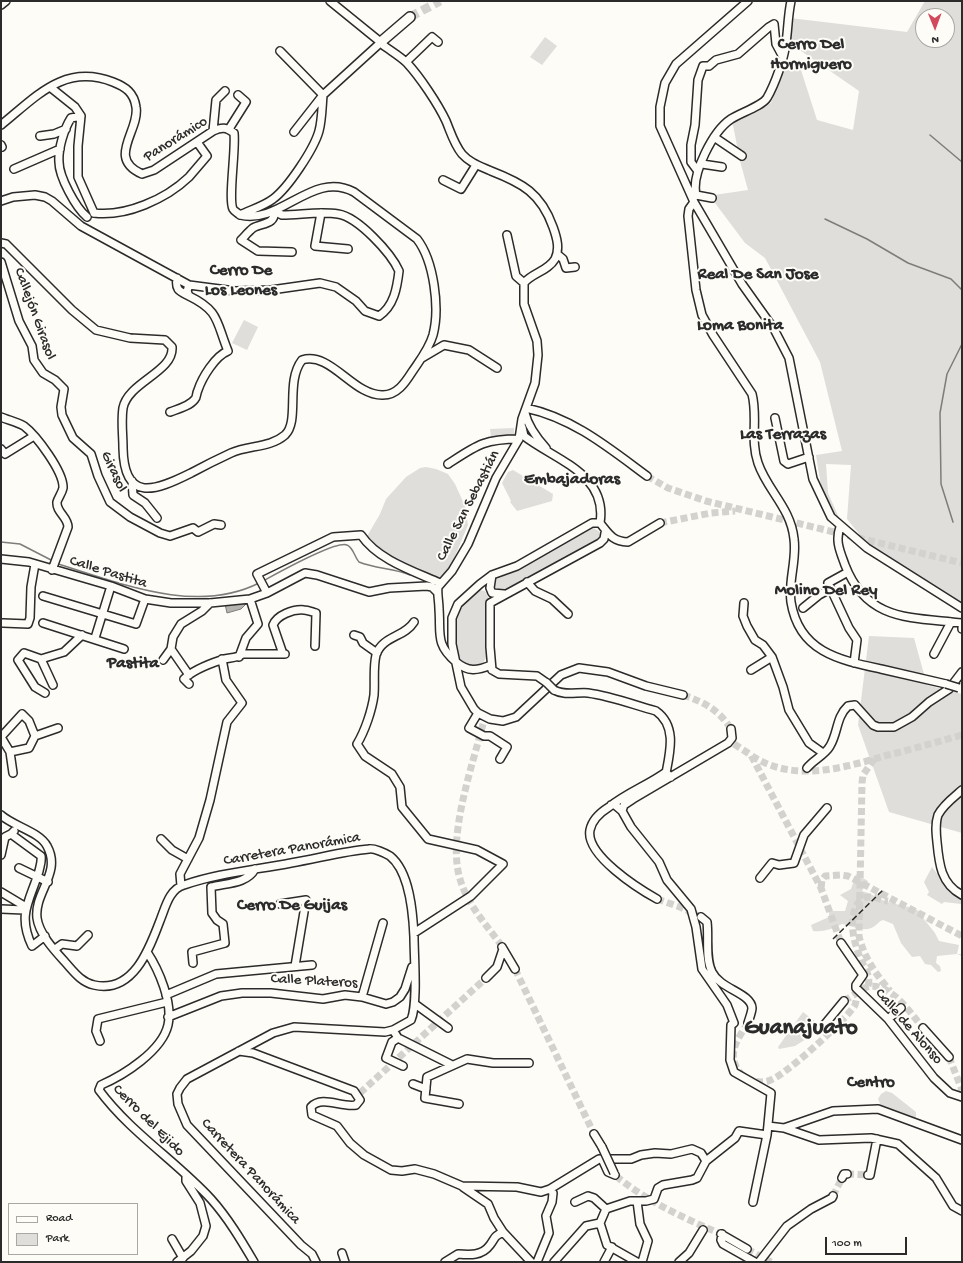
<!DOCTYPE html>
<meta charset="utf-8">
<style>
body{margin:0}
#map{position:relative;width:963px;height:1263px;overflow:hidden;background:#fdfcf7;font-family:"Gochi Hand",sans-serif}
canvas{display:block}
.frame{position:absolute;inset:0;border:2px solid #2b2b2b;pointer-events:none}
.legend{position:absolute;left:8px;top:1203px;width:130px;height:52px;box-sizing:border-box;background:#fdfcf7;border:1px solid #a9a8a5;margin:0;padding:5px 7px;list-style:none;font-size:12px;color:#2b2b2b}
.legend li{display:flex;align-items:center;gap:8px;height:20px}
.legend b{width:20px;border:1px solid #a9a8a5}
.north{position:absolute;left:915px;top:8px;width:40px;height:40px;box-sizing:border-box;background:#fdfcf7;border:1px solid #a9a8a5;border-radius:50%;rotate:179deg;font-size:11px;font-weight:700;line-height:16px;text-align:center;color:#2b2b2b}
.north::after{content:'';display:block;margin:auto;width:14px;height:18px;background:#d1495b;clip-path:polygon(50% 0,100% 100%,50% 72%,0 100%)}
.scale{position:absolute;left:825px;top:1237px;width:82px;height:18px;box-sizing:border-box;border:2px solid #2b2b2b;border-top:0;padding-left:5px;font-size:12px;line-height:14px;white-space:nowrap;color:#2b2b2b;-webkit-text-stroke:3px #fdfcf7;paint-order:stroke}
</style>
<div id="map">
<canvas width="963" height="1263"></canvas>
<div class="frame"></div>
<ul class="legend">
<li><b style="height:5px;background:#fdfcf7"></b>Road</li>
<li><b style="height:11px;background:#dfdeda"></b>Park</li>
</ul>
<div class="north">N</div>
<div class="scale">100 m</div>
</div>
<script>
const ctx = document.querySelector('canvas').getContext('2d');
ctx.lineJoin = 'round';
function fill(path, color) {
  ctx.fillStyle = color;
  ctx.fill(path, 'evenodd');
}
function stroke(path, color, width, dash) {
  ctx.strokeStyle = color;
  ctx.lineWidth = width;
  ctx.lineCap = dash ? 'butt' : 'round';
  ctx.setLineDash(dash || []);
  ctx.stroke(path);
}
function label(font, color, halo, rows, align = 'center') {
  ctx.font = font + ' "Gochi Hand",sans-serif';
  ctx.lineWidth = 4;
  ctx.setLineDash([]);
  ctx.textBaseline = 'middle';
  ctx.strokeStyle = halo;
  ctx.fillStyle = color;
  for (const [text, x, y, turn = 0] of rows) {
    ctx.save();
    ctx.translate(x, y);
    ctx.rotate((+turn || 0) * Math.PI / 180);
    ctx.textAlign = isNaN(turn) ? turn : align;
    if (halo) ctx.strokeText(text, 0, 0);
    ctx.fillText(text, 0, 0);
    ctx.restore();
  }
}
const green = new Path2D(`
 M925 1H962V603L868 545 847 519 851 465 826 464 828 493 840 520C820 496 821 484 816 455L842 451 820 362 765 258 745 243 715 203 714 195 748 190 740 161 732 120 771 103 785 64 801 70 817 120 853 130 859 91 791 44 790 18 907 32ZM923 16H947V40H923Z
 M545 37 557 46 542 65 530 57Z
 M244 320 258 327 247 350 232 343Z
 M514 428V435L491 437 490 429Z
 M426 467 436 469 448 474 455 484 465 506 468 525 450 568 438 579C411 569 386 559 366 538L380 514 386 499 406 477 420 468Z
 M513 470 553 494 552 501 517 511 510 502 511 501 502 483 508 472Z
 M592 527 600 532V540L502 592 494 589 493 582 497 579Z
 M478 590 485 591 488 597V655L483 663 471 667 458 660 453 629 458 609Z
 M869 636 914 638 927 685 962 694V833L889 812 858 725Z
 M932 867 948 888 962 899 961 904 944 902 942 904 927 895 929 892 924 882Z
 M856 874 868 881 862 891C871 893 877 898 885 901 899 906 909 905 923 913V918L935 933 939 941 959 945 957 954H962V956L957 954 937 956 936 963 940 966 941 971 938 972 931 965 925 964 920 956 912 957 901 943 893 924 883 920C879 921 879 923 876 925 866 934 853 926 842 924 832 929 824 932 813 931L811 925 829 917V911H845L848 901 840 895 851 889Z
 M803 1012 821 1026 819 1027 822 1029 795 1046 779 1049 778 1047Z
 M886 1091 892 1093 916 1112V1118L912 1119 882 1108 878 1099 881 1094Z`);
const water = new Path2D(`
 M247 603 241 609 227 613 225 604Z`);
const stream = new Path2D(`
 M930 135 962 162
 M825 219 867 239 908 263 951 279 962 290
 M953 522 941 484 940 413 947 374 962 344
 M1 542 20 544 53 561
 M58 564C120 583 196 615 259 583
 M263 581C276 574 336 540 347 545 353 547 355 558 359 562 376 569 394 568 410 575`);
const minorTunnel = new Path2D(`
 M647 476 668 488 706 501 962 563
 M660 523 711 513 735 511
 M683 695C704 702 719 710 731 729
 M483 724C472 767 447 837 460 879 467 904 487 926 502 946
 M734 744 751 755 821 888 841 943
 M752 756C794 783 843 768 888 755 913 749 937 742 962 735
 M874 759 863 775 862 783 859 936C864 958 876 974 890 991
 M821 888 822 880 825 876 841 875 848 876 962 936
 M657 899 680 907 701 917
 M515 969 594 1134
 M868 986C871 976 865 969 861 960 855 945 849 926 855 909 856 905 859 900 864 898 871 895 881 900 888 901
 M844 1001 857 993
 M748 1023C743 1031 736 1040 734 1050 730 1070 749 1086 768 1081 783 1078 847 1019 855 1005 856 1002 857 996 857 993 882 970 909 1011 923 1028
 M949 1057 962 1090
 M360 1093 486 978
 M847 1174 868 1175
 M616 1176C648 1202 684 1218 721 1234
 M833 1196 842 1178
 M747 1249 771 1262`);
const majorTunnel = new Path2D(`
 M410 17 440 1`);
const minor = new Path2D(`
 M330 1 378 40
 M748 1 676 64 665 83 660 107V126L694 202 689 209 688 216 696 290 702 315 713 335 752 394C758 417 750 440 758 463 767 490 791 508 794 539 797 560 788 581 791 602 799 652 839 660 881 669 902 674 924 679 946 684
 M1 5 6 1
 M383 45C391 51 400 56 407 63 420 77 438 104 446 121 451 133 454 144 462 154 470 163 480 166 491 171 522 183 541 193 553 227 557 238 560 249 555 259 548 271 532 273 524 283V304L537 341 538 355 535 383 522 419 519 439 496 478 468 544 452 571 438 587C437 594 439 601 439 609 441 634 435 644 456 662 468 672 477 671 491 665
 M280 51 323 95 294 132
 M406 62 432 37 438 42
 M50 87 75 107 81 116 78 146V177L94 213
 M81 116 71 118C64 129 58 149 59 162 59 177 76 208 87 217
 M1 125C36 97 64 63 113 82 126 87 134 93 136 107 140 131 106 158 142 174L154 170 213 131C222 127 226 127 234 133 236 150 228 199 233 209 234 211 238 213 240 215
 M229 129 246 102 238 95
 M213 131 216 100 225 91
 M40 136 54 134 66 129
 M714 137 742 156
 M1 145 2 147
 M702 164 722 167
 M14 169 60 149
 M697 170 691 162V145L695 125 698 80 703 66H709L716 60 738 54 769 27 774 24 776 44 783 57
 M443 180 461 189 476 165
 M696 195 712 198
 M693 198 696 195C691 174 713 131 731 119 740 113 762 106 767 98 775 84 784 59 786 43 788 29 788 15 791 1
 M1 201 13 197 35 195 45 197 52 201 81 226 189 285 235 291 271 290 320 283 336 287 356 301 365 311 379 316C394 306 397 288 399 271 391 253 358 217 338 214 320 211 300 215 282 215L274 211C276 225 261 223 253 228 249 231 245 236 241 240L258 251 292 252
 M694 202 742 284 774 329 789 358 813 479 831 517 867 548 962 608
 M94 213C126 217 166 199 189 177 195 170 201 163 207 156L197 142
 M321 213 315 246 348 249
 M240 215C250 210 264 206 273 199 288 188 314 149 319 131 322 120 322 106 323 95L378 45
 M507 235 516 276 524 283
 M1 243 6 244 72 310 96 330 130 338 165 340 172 347C174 372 128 382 123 408 121 421 123 435 123 448 124 503 155 491 191 473 204 466 218 459 231 453 249 445 270 448 285 435 300 421 285 382 302 360 331 351 353 396 383 395 397 395 405 383 412 372 420 360 429 349 433 335 440 308 434 261 417 239L354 192C312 170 281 225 240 215
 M557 254 563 259 566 268 575 267
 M1 262 19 321 32 346 34 360 43 373 55 380 64 389 61 407 62 415 73 438 91 454 98 476 110 502 130 517 160 533 170 536 193 528 198 532 214 524 221 525
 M177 278C175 290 179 291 189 296
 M422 358 444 345 469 350 497 368
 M526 408C573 418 609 448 647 476
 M170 412C178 409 190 406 195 399 197 397 196 394 198 390 202 378 215 356 228 351 216 322 220 311 189 296L187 291 189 285
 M525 413C528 426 537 438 546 448
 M1 417C8 420 17 422 24 426 36 435 64 472 63 488 62 493 58 498 57 502 56 512 68 517 68 527L52 570
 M775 418 784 461 788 464 809 457
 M522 427 524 436C555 460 608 474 600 523
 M1 449 5 454 34 436
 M448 464C477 445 484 439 519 439
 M132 481 133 495 145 503 157 518
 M600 523H592L517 566 492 575 480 584 458 604 452 618V644L461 687 474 709 478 713 490 719 503 721 516 717 561 675 579 668 608 672 646 686 683 695
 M600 523C609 534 612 541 628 542L660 523
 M840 527C835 541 840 551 845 565 867 622 911 617 962 623
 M1 559 29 562 111 586 145 599 171 603H210L250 599 267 593 305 573 317 575 369 592 389 588 427 586 432 587 437 592
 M848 572 828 583 849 628 857 640 854 663
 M492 575 490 588 492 593 504 594
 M527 582 535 591 552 599 568 614
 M267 593 257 574 333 537 361 535C378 560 413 571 440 583
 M43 596 136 624 145 599
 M744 603 743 616 747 626 755 640 763 645 772 657 783 687 789 710 809 743 823 753
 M803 608 819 595 830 589
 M3 623 28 624 30 618 31 587 35 564
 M43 623 124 649
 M962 628V629
 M354 635 360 637 363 643 377 653
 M95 638 111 586
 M171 649 189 675
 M283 654 273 625C277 615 293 609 304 610 308 610 312 612 316 613L315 646
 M934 654 951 622
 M239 657 246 638 258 624 250 599
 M41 659 64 652 82 635
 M163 660 171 649 173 637 181 624 202 611 210 603
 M492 670 490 647V603L600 543 604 539 605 533
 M492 670 499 674 537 676 547 683
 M751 670 772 657
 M189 684 184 679C193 670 209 664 221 660 228 657 236 659 243 654H285
 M554 690C565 696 577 692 588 693 611 696 634 705 656 711 677 726 670 752 666 773L671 777
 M45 693 35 687 18 660 24 653 41 659 53 685
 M478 713 469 728 484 736H490L507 747 500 759
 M35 736 58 728
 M1 737 22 714 29 721 35 736
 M1 737 10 752 13 773
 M10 752 29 748 35 736
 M807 768C813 760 825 755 830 746 838 733 836 717 848 706L855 705 873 725 878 727H894L912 717 929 702 949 689 962 672
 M962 790C954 797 943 805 938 815 935 824 936 833 937 842 939 864 941 884 962 895
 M611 805H615L622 811 631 827 659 862 667 880 691 909 696 927 702 969 727 1005 734 1023 731 1025 730 1060 734 1072 771 1093 767 1135 753 1202
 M622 811 624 805 633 799 728 743 732 738 731 729
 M1 815C13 826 40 832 47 846 62 873 34 892 37 918 39 934 55 951 65 962 74 972 81 982 94 985 134 994 150 947 161 918 166 905 170 889 184 885 218 873 255 870 291 863 316 859 344 851 369 849 374 848 385 853 390 856 410 872 413 913 414 937 414 957 418 1004 411 1020L393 1030 385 1032 294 1027 273 1033 187 1079 180 1088 177 1094 178 1104 187 1125 301 1245 312 1254 316 1262
 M11 834 41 856C42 861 40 866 39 871 30 901 17 914 32 946L45 936
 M161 839 172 850 188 859
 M1 855 5 837 11 834 14 831
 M19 868 48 882
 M760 878 772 863 779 865 794 863 804 835 827 808
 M181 886 180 874 199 838 210 800 227 722 242 703 226 680 222 659
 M1 892 26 907
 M657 899C639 889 585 855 590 830 592 820 601 812 609 807 626 793 648 785 666 772
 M280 904 306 900 295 966
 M1 909 24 910
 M701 917 707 922C709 937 705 958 712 972 720 989 751 993 752 1008 752 1012 749 1019 748 1023
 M414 933 471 896 503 864 477 850 428 839 402 807 400 787 392 774 365 756 357 744C365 731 372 710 374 695 375 682 373 668 376 655 382 636 405 637 414 622
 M841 943 863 975 856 985V988L888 1019 934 1078 950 1093 962 1097
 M502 947 515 969
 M55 949 62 944 77 946 88 935
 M147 952C159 970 173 1003 168 1025 162 1051 124 1075 101 1085L99 1090C130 1132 176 1161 211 1199 228 1218 241 1240 254 1262
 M193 963 192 952 225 943 223 924 217 920 212 913 211 887C226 883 247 884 255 869
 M486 978 497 967 503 949
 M166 995 216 974 312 965
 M362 997 383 923
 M415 1004 448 1028
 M168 1017 221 996 242 993H271L323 999 345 995 362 997 386 1004 393 1002 400 997 405 989 412 967
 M888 1019 901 1008
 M825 1024 844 1001
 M923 1028 949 1057
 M393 1030 398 1038 452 1065
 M398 1038 392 1042 386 1058 403 1066
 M100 1041 96 1031 98 1019 167 1002
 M239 1051 253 1053 354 1091 360 1100 356 1105C342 1108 322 1095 311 1107L312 1115 337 1126 350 1143 364 1155 391 1170 402 1171 415 1169 434 1174 462 1186 517 1187 541 1192 550 1189 599 1159H631L641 1155 655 1153 671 1154 692 1149 701 1153 706 1161
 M413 1084 426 1089
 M459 1104 425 1098 427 1077 467 1059 493 1063H529
 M768 1126 784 1128 819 1140 871 1138 898 1144 936 1178 953 1206 962 1211
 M784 1128 833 1111 878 1109 962 1140
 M594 1134 602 1147
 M602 1159 608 1172 615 1175
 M868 1175H870L877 1139
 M842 1178 844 1174H847
 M463 1187 488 1204 494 1218 503 1232 531 1262
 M637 1201 640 1224 648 1241 642 1262
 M575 1202 588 1196 594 1198 606 1209
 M721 1234 747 1249
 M722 1234 721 1240 723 1244 755 1262
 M172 1239 183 1258
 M342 1253 345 1262
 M177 1262 191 1251 203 1236 206 1226 200 1203 186 1181V1177
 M445 1262 458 1254C470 1255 482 1256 490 1245 496 1237 493 1237 503 1232
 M537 1262 549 1233 546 1216 552 1202 553 1193 550 1189
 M554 1262 586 1226 600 1223
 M604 1262 612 1247
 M637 1262 607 1245 600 1223 606 1209 630 1201H646L654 1199 658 1188 663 1185 692 1180 697 1178 706 1161 735 1138 739 1131 767 1135
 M679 1262 689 1253 703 1230
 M759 1262 787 1226 811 1209 832 1198 833 1196`);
const major = new Path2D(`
 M382 41 410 17`);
const rail = new Path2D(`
 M833 939 883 890`);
const minorBridge = new Path2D(`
 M547 683 554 690
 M946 684 959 688
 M602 1147 614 1173`);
const streetNames = [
 ["Panorámico",176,140,-32],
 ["Callejón Girasol",34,314,70],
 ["Girasol",113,472,65],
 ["Calle San Sebastián",469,506,-63],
 ["Calle Pastita",108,573,17],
 ["Carretera Panorámica",292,850,-10],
 ["Calle Plateros",314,982,3],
 ["Calle de Alonso",908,1027,49],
 ["Cerro del Ejido",148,1121,45],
 ["Carretera Panorámica",250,1172,47]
];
const quarterNames = [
 ["Cerro Del",811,45],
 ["Hormiguero",811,65],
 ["Cerro De",241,271],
 ["Los Leones",241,291],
 ["Real De San Jose",758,275],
 ["Loma Bonita",740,326],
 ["Las Terrazas",783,435],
 ["Embajadoras",572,480],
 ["Molino Del Rey",826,591],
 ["Pastita",133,664],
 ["Cerro De Guijas",292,906],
 ["Centro",871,1083]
];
const townNames = [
 ["Guanajuato",801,1029]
];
fill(green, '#dfdeda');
fill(water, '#b5b4b1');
stroke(water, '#7e7d7b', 1);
stroke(stream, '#7e7d7b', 1.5);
stroke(minorTunnel, '#d3d2ce', 7, [7, 3.5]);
stroke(majorTunnel, '#d3d2ce', 9, [9, 4.5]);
stroke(minor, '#2b2b2b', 10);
stroke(major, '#2b2b2b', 12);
stroke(minor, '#fdfcf7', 7);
stroke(major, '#fdfcf7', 9);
stroke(rail, '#2b2b2b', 1.5, [6, 3]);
stroke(minorBridge, '#2b2b2b', 10, []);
stroke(minorBridge, '#fdfcf7', 7);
label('15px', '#2b2b2b', '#fdfcf7', streetNames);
label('bold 17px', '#2b2b2b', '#fdfcf7', quarterNames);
label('bold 23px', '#2b2b2b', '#fdfcf7', townNames);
</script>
